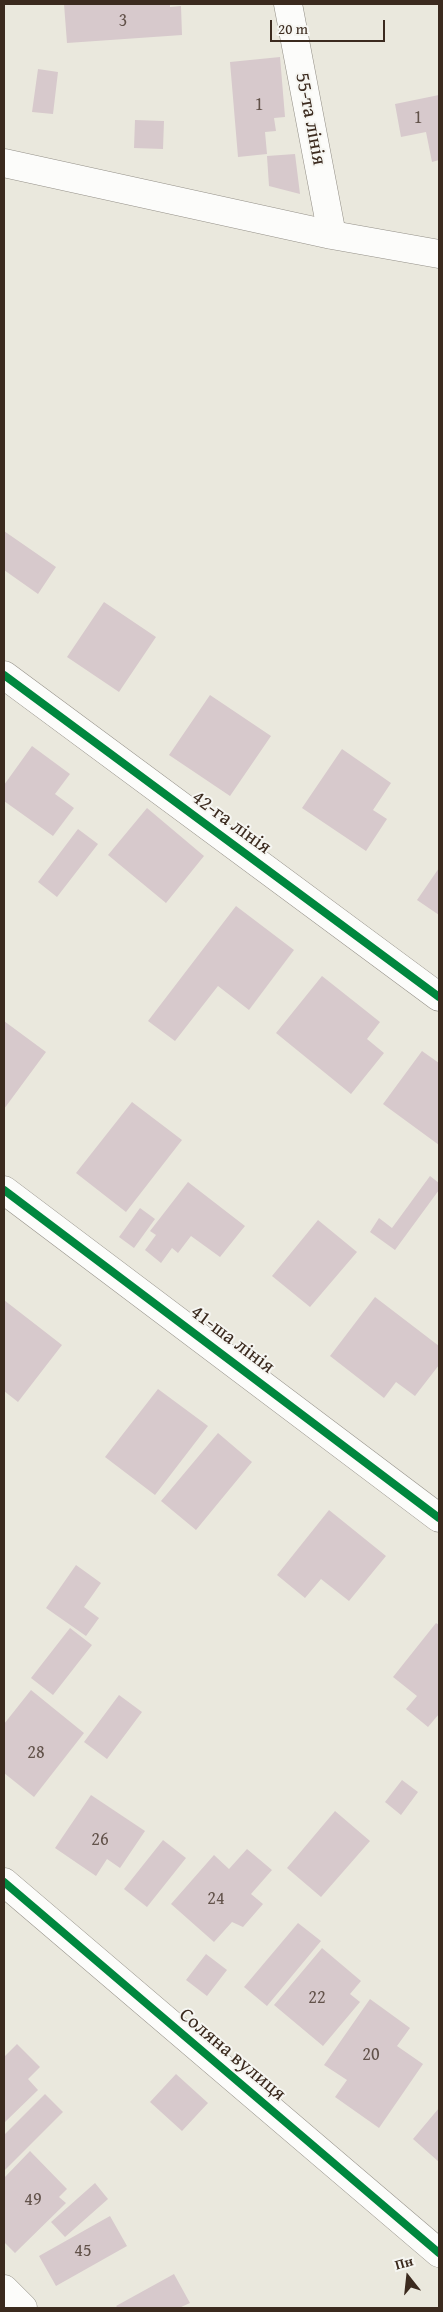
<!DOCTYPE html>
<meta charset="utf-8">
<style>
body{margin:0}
#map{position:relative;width:443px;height:2312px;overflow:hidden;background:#eae8dd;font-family:"Gentium Book Plus",serif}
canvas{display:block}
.frame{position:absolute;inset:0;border:5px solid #3b2a1e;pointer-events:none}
.north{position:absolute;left:383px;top:2252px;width:50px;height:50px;-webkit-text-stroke:4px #f6f6f2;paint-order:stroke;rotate:344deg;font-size:14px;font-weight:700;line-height:20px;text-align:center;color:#3b2a1e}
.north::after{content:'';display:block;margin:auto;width:18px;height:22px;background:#3b2a1e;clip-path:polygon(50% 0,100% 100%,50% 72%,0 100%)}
.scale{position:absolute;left:270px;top:20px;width:115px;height:22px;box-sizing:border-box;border:2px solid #3b2a1e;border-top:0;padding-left:6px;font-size:15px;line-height:18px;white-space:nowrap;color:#3b2a1e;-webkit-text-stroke:4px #f6f6f2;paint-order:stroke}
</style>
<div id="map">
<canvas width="443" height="2312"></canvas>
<div class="frame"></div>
<div class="north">Пн</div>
<div class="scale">20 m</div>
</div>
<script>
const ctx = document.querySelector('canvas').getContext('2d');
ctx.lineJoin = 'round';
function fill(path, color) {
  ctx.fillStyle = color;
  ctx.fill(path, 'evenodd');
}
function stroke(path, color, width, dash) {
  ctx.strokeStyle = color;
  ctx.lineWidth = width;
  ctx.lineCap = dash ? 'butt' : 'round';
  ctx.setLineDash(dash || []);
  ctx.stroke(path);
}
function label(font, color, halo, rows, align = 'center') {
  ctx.font = font + ' "Gentium Book Plus",serif';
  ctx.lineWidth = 4;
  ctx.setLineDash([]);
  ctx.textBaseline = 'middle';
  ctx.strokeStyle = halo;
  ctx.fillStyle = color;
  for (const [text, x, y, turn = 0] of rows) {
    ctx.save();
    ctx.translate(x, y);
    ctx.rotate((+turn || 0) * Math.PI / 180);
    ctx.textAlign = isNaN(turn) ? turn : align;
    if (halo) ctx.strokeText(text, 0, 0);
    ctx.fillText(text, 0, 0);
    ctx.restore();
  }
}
const building = new Path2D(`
 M64 4H170V7L181 6 182 35 67 43Z
 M280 57 285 117 274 118 276 131 265 132 267 154 238 157 230 62Z
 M38 69 58 72 53 114 32 112Z
 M439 95V160L432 162 426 132 401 137 395 104Z
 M135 120 164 121 163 149 134 148Z
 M295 154 300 194 269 186 267 156Z
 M4 531 56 567 38 594 4 570Z
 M104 602 156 637 119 692 67 657Z
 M210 695 271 736 230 796 169 755Z
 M32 746 70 774 55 794 74 808 53 836 4 801V785Z
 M342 749 391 783 373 810 387 819 366 851 302 808Z
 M147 808 204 856 166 903 108 855Z
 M78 829 98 844 57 897 38 882Z
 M439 868V915L417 900Z
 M236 906 294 950 249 1010 218 986 175 1041 148 1021Z
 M322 976 380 1022 367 1039 384 1053 351 1094 276 1033Z
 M4 1021 46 1052 4 1109Z
 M422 1051 439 1063V1145L383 1104Z
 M132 1102 182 1140 126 1212 76 1173Z
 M430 1176 439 1183V1190L395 1250 370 1232 379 1218 392 1228Z
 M188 1182 245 1226 220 1257 191 1236 178 1253 172 1248 161 1263 145 1250 156 1235 150 1231Z
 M140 1208 155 1219 134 1248 119 1237Z
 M318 1220 357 1252 310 1307 272 1276Z
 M375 1297 439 1346V1365L415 1396 396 1382 384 1398 330 1356Z
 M4 1300 62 1345 18 1402 4 1391Z
 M158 1389 208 1426 155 1495 105 1457Z
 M218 1433 252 1462 196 1530 161 1501Z
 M329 1510 386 1556 349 1601 321 1579 305 1598 277 1575Z
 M76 1565 101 1583 84 1607 99 1618 86 1636 46 1608Z
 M436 1623 439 1625V1714L428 1727 406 1709 417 1696 393 1677Z
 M70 1628 92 1645 53 1695 31 1678Z
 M31 1690 84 1733 34 1797 4 1773V1724Z
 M119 1695 142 1712 107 1759 84 1742Z
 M402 1780 418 1792 401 1815 385 1802Z
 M91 1795 145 1831 120 1868 107 1859 96 1876 55 1848Z
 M335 1811 370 1841 321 1897 287 1868Z
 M163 1840 186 1858 147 1907 124 1889Z
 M247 1849 272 1870 251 1894 263 1904 243 1927 232 1922 214 1942 171 1904 214 1855 229 1869Z
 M298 1923 321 1941 267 2006 244 1987Z
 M322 1948 361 1981 350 1994 360 2002 323 2046 274 2005Z
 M206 1954 227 1970 207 1996 186 1980Z
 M370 1999 410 2028 397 2046 423 2064 379 2128 335 2097 347 2080 324 2065Z
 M17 2044 40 2067 28 2079 38 2090 4 2123V2057Z
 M176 2074 208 2103 182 2131 150 2102Z
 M45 2094 63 2112 5 2170 4 2135Z
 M439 2108V2162L413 2139Z
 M30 2151 67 2189 59 2197 66 2203 15 2253 4 2242V2178Z
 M95 2183 108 2199 65 2237 51 2222Z
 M110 2216 127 2246 56 2286 39 2256Z
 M174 2274 190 2303 179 2308H118L116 2306Z`);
const minor = new Path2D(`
 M288 4 332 235
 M4 163 332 235 439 254
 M4 675 439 997
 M4 1190 439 1518
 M4 1882 439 2253
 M4 2289 23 2308`);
const cycleway = new Path2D(`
 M4 675 439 997
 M4 1190 439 1518
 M4 1882 439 2253`);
const numberNames = [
 ["3",123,21],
 ["1",259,105],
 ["1",418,118],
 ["28",36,1753],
 ["26",100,1840],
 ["24",216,1899],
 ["22",317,1998],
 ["20",371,2055],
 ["49",33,2200],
 ["45",83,2251]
];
const streetNames = [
 ["55-та лінія",310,119,79],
 ["42-га лінія",231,823,36],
 ["41-ша лінія",232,1340,37],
 ["Соляна вулиця",232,2055,40]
];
fill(building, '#d7c9cc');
stroke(minor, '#949088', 29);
stroke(minor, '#fcfcfa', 28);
stroke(cycleway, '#00873e', 8);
label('18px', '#62524a', null, numberNames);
label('20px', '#3b2a1e', '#f6f6f2', streetNames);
</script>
